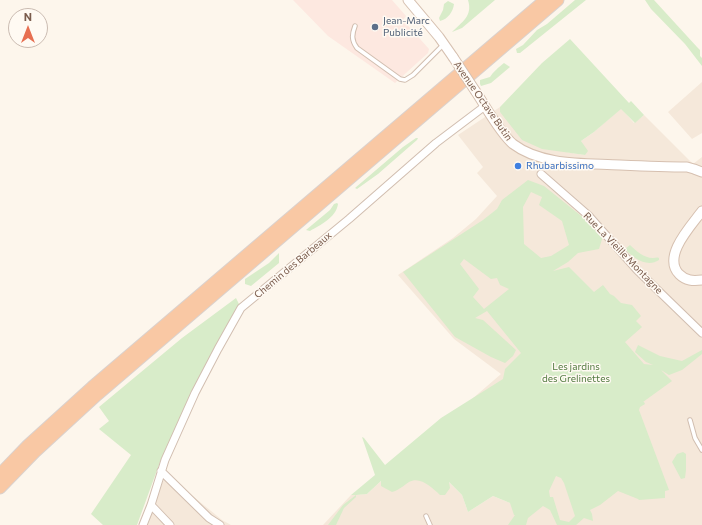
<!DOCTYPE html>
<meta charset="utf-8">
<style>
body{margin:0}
#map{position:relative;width:702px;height:525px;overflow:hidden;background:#fdf6ec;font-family:Commissioner,sans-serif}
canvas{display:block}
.north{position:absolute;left:8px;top:8px;width:40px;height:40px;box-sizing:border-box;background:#fffaf3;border:1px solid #cabbb1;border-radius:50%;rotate:0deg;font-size:11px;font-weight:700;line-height:16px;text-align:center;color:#7a5c4d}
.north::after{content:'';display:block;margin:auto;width:14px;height:18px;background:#e76f51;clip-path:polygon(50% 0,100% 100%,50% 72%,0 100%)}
</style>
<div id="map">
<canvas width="702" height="525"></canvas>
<div class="north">N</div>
</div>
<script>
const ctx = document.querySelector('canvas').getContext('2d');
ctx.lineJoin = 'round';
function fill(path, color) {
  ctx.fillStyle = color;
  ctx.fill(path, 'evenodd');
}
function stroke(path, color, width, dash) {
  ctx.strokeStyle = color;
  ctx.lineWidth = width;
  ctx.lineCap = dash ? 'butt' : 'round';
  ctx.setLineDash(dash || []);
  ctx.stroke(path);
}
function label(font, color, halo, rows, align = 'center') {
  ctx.font = font + ' Commissioner,sans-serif';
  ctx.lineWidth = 3;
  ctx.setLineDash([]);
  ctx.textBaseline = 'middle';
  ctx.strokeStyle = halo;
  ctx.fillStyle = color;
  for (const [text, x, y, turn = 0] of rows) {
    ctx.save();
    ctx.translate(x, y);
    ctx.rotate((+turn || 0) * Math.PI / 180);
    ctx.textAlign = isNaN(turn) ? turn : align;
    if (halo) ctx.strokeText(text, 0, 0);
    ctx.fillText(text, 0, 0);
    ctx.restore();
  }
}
const residential = new Path2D(`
 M702 82V133L692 139 668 112Z
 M500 107V112L566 152 585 155 581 141 594 132 621 108 634 123 644 115 693 164 702 157V525H323L351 495 367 494 380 482 423 457 462 495 468 512 493 496 510 503 472 399 501 374 454 339 398 275 453 238 476 219 497 196 477 173 483 167 458 135Z
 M166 474 222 520 231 525H145Z`);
const commercial = new Path2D(`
 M293 0H392L406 16 403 20 429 49 428 53 395 83 328 36Z`);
const green = new Path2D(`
 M468 0H495L462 28 452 32C462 22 473 16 468 0Z
 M575 0H586L520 53H517L516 49 523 45 537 30 547 24Z
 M645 0H654L697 47 700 50V56L702 58V66L685 44 651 9Z
 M448 1 454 4C453 12 448 19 440 21L439 18 443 10 444 4Z
 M570 39 629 103 631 101 644 115 635 123 621 109 594 132 581 141 588 151 585 155 542 149 522 140 500 112V107L542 63Z
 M504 63 510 67 491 83 481 86 480 84V80L490 77C493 72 499 67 504 63Z
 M416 138H418L417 140 378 174 357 189 355 188 403 147Z
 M528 180 544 186 590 223 603 236 599 249 578 253 568 262 553 271 569 267 594 292 603 285 610 294 614 296 621 303 632 305 641 316 636 321 642 327 625 342 644 364 653 365 646 362 635 352 638 345 660 356 682 361 702 350V354L682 370 669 375 661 370 672 381 643 402H644L645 404 640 407 639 410 669 490 665 491V498L639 500 638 499 618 491 600 505 590 510 592 514 593 521 584 518 576 525H557L550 510 543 506 528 518 526 525H508L515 515H514L510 503 493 496 468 512 462 495 449 482 450 488 445 495H440C432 488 421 476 409 482 403 486 399 490 392 492L381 486V481L367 494 356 495V497L344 508 336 525H328L343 505 356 495H351L375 475 362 437 364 438 385 465 441 418 503 379 505 369 521 353 487 311 475 318 483 320 516 350 513 356 505 363 491 357 455 337 403 272 483 220 497 209 502 200ZM531 192 542 197 539 205 562 221 569 245 551 256 541 258 524 244 523 207ZM464 259 491 279 497 278 500 285 509 289 484 309 473 297 479 289 460 264ZM556 476 561 478 564 483 575 516 569 522 560 520 553 497H550L549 491Z
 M337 203 338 204C336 218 320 225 310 231L306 230 330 210 334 204Z
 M630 245C636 251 644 258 653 258 655 258 657 257 659 258V260C647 268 633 258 625 249Z
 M279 253V263L251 286 245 284V279L269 263Z
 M236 298 241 308 218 349 160 462 137 525H103L91 514 131 455 99 429 109 421 99 407 182 338Z
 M683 452 686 454V470L685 478 681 479 672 462 677 454Z`);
const service = new Path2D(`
 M355 26C352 34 351 40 357 48L400 79 405 80 413 75 444 44
 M690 420 695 438 702 450
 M426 516 430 525`);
const minor = new Path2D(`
 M541 174 589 216 637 270 702 333
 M161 471 209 518 220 525
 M151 505 170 525
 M143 525 151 505 165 460 195 393 218 349 241 308 349 219 436 143 485 106`);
const secondary = new Path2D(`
 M408 0 439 37 453 57
 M476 92C486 107 500 133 513 144 542 166 586 163 620 165 642 166 665 167 687 167L694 169 702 172
 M702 211C691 226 662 256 679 274 686 281 693 281 702 280`);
const trunk = new Path2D(`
 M0 474 28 445 92 387 545 0
 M0 488 35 452 97 395 558 0`);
const secondaryBridge = new Path2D(`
 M453 57 476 92`);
const markers = [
 [375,27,4,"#5c6f8a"],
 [518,166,4,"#3f7fe0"]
];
const serviceNames = [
 ["Jean-Marc",383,21],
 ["Publicité",383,33]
];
const streetNames = [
 ["Avenue Octave Butin",483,101,55],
 ["Rue La Vieille Montagne",623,253,46],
 ["Chemin des Barbeaux",293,265,-40]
];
const shopNames = [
 ["Rhubarbissimo",526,166]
];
const parkNames = [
 ["Les jardins",576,367],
 ["des Grelinettes",576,379]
];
fill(residential, '#f5e8da');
fill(commercial, '#fde8e0');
fill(green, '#d8ecc9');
stroke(service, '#d1beb0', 5.5);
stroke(minor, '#d1beb0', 9);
stroke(secondary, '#d6c0b0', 11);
stroke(trunk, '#dad1cd', 13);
stroke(service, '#fff', 3.5);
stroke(minor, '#fff', 7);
stroke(secondary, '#fff', 9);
stroke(trunk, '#f9c8a4', 11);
stroke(secondaryBridge, '#d6c0b0', 11, []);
stroke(secondaryBridge, '#fff', 9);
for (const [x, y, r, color] of markers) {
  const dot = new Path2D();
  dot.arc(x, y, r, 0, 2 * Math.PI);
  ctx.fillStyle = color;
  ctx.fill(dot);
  stroke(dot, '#fffaf3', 1.5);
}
label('10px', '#4e5e75', '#fffaf3', serviceNames, 'left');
label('10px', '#7a5c4d', '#fffaf3', streetNames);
label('10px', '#366cbe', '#fffaf3', shopNames, 'left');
label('10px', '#537a41', '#fffaf3', parkNames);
</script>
